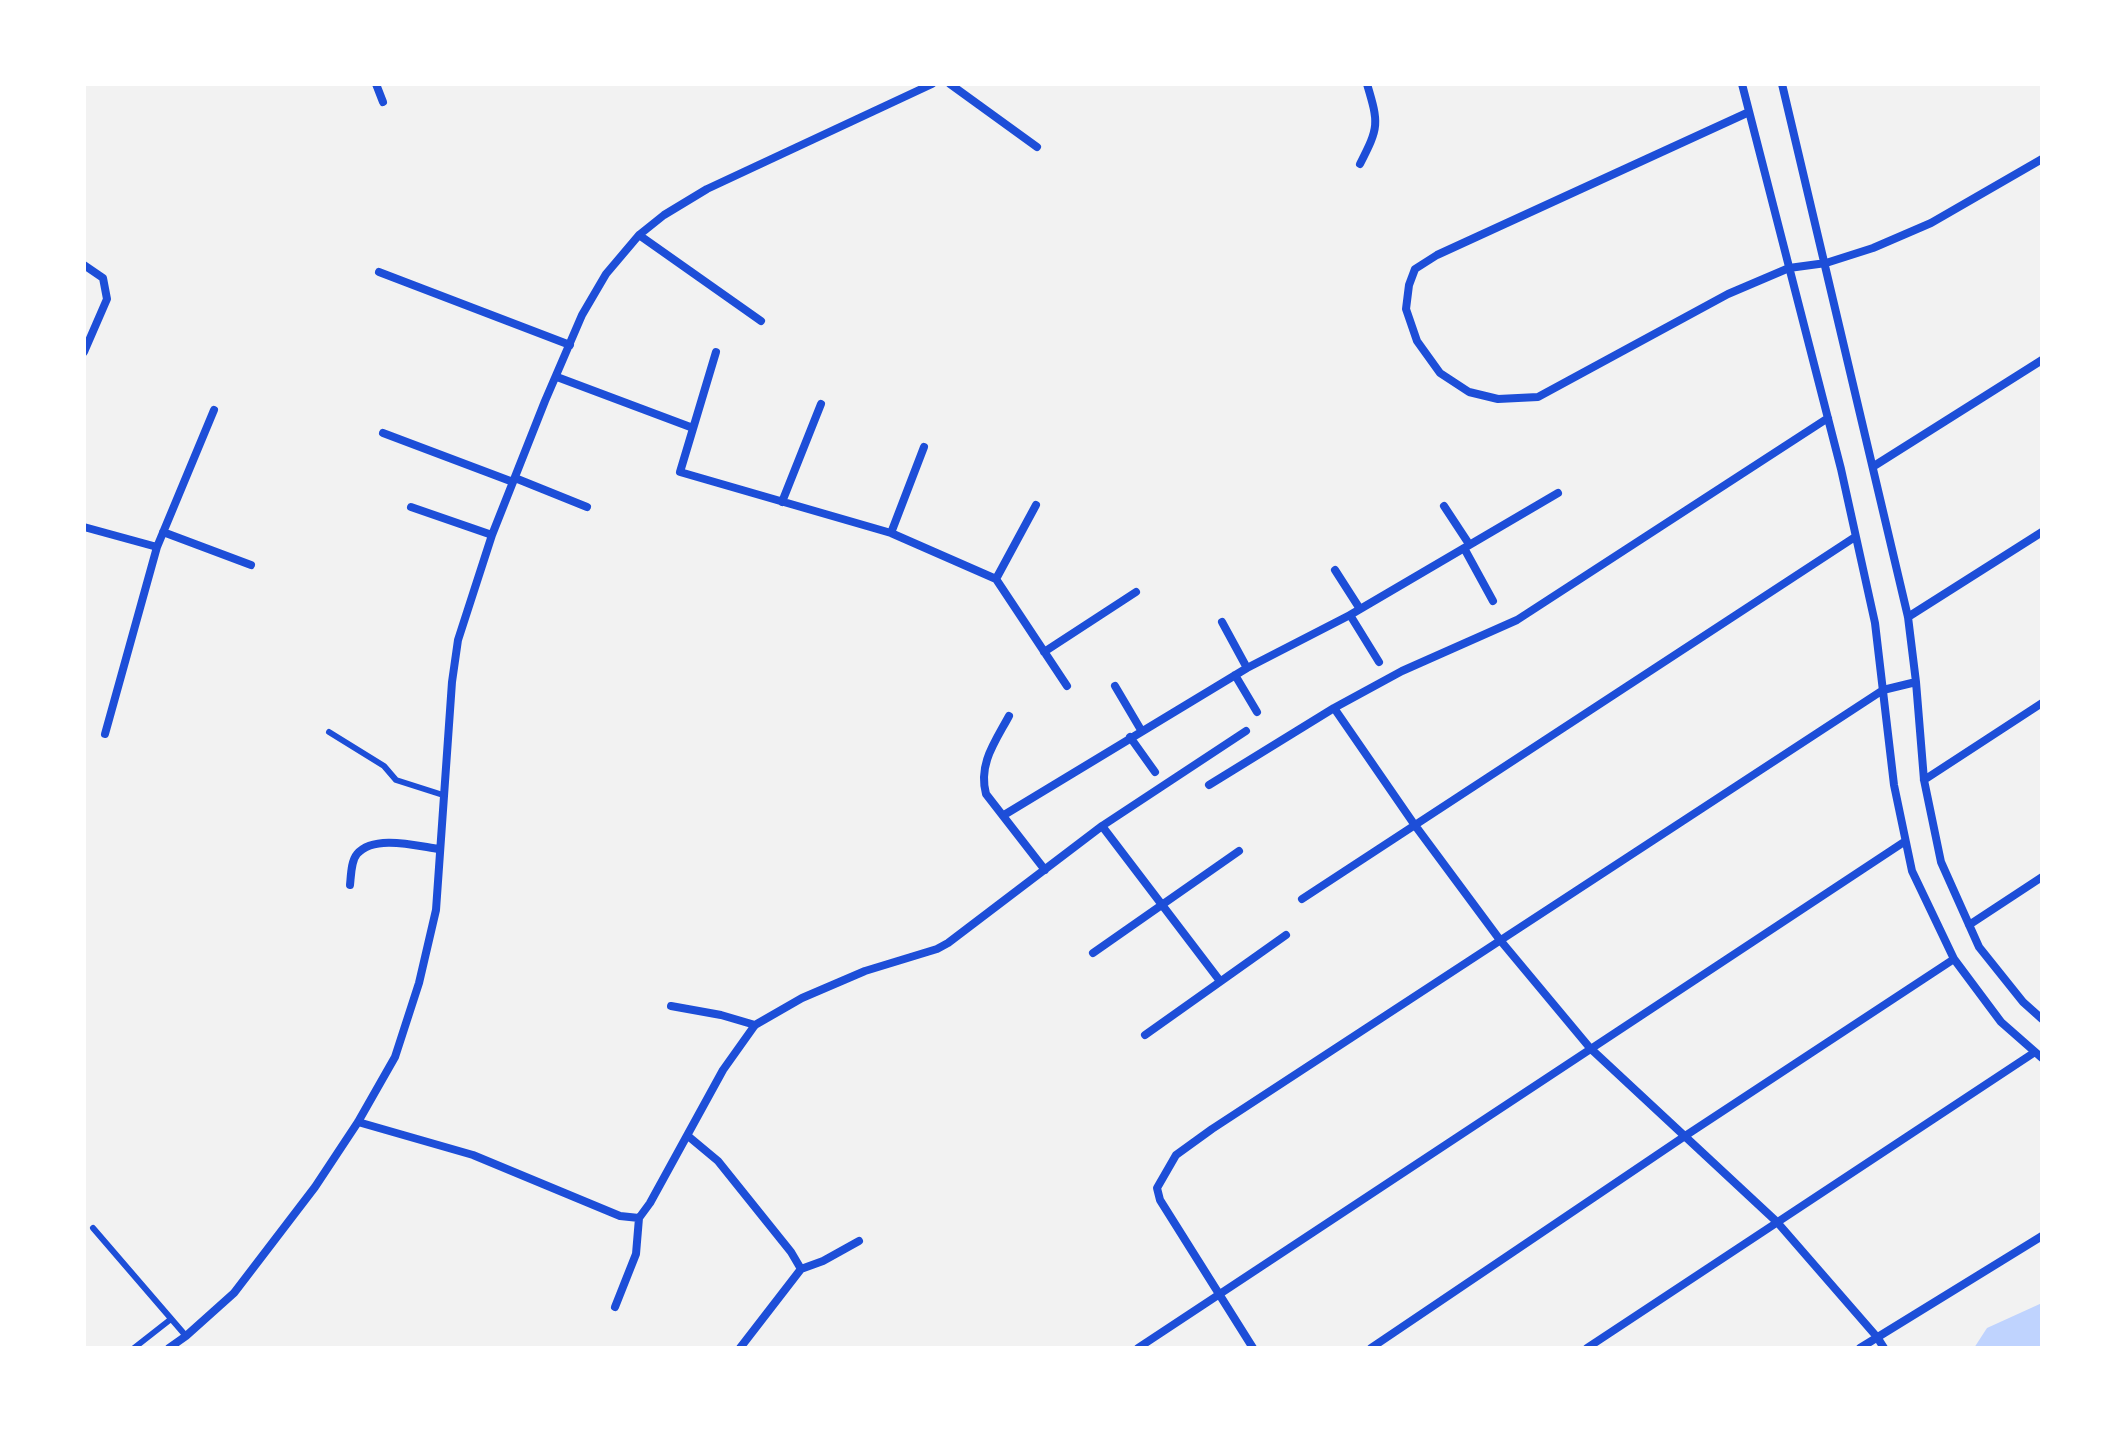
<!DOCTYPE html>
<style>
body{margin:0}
#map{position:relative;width:2126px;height:1432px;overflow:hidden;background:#f2f2f2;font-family:"Nunito Sans",sans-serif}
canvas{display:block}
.frame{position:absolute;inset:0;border:86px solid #fff;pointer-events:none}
</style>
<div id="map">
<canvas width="2126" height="1432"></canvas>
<div class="frame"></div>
</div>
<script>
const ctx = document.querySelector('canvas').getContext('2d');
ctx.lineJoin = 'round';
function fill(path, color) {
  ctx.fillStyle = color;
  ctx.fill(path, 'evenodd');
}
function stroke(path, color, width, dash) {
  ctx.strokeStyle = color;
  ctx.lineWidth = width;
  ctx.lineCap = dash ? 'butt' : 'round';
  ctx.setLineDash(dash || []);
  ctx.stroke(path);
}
const water = new Path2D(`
 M2042 1303V1348H1974L1987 1328Z`);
const service = new Path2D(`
 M329 732 384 766 396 780 443 795
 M93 1228 186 1336
 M134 1348 171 1319`);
const minor = new Path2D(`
 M376 84 383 102
 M950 84 1037 147
 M1742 84 1841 469 1875 623 1894 785 1912 871 1954 959 2001 1022 2042 1058
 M1782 84 1908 617 1916 682 1924 780 1941 862 1979 947 2023 1002 2042 1019
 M1749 112 1437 255 1415 269 1409 285 1406 309 1417 341 1440 373 1469 392 1498 399 1538 397 1728 294 1789 268 1826 263 1873 248 1931 223 2042 159
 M1360 164C1379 127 1379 124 1367 84
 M639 235 761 321
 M84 265 103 278 107 299 84 352
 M379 272 570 345
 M716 352 680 472 891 533 996 579 1067 686
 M557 377 693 428
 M383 433 513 482
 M1874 466 2042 360
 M515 478 587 507
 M782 502 821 404
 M1444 506 1469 544
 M411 507 492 535
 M84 527 157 547
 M163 532 251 565
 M891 533 924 447
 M1464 548 1493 601
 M1335 570 1360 609
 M996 579 1036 505
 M1350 615 1379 662
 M1908 617 2042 532
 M1222 622 1247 668
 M1044 652 1136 592
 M1235 675 1257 712
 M1115 686 1141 730
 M1334 708 1414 824 1500 940 1590 1048 1777 1222 1877 1337 1884 1348
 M1009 716C995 742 978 764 986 794L1045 870
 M105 734 157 547 214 410
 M1130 737 1155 772
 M1924 780 2042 703
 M1209 785 1334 708 1402 671 1517 620 1828 418
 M1004 815 1247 668 1350 615 1558 493
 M1102 826 1220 981
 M350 885C351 876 351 861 357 854 374 834 417 846 439 849
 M1302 899 1855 537
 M1969 925 2042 877
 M1093 953 1239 851
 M671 1006 721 1015 755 1025
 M1145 1035 1286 935
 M358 1122 473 1155 620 1216 639 1218 650 1203 723 1070 755 1025 802 998 865 971 937 949 948 943 1102 826 1246 731
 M688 1136 718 1161 791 1252 801 1269 740 1348
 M801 1269 823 1261 859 1241
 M615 1307 636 1254 639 1218
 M169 1348 186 1336 234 1293 315 1187 358 1122 395 1057 419 983 436 910 452 682 458 640 492 535 545 401 582 315 606 274 639 235 664 215 707 189 932 84
 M1138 1348 1904 842
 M1253 1348 1160 1200 1157 1188 1176 1155 1212 1129 1883 690 1916 682
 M1371 1348 1685 1136 1954 959
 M1587 1348 2035 1052
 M1860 1348 2042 1236`);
fill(water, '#bfd3fe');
stroke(service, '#1d4ed8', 6);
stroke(minor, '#1d4ed8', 8);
</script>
